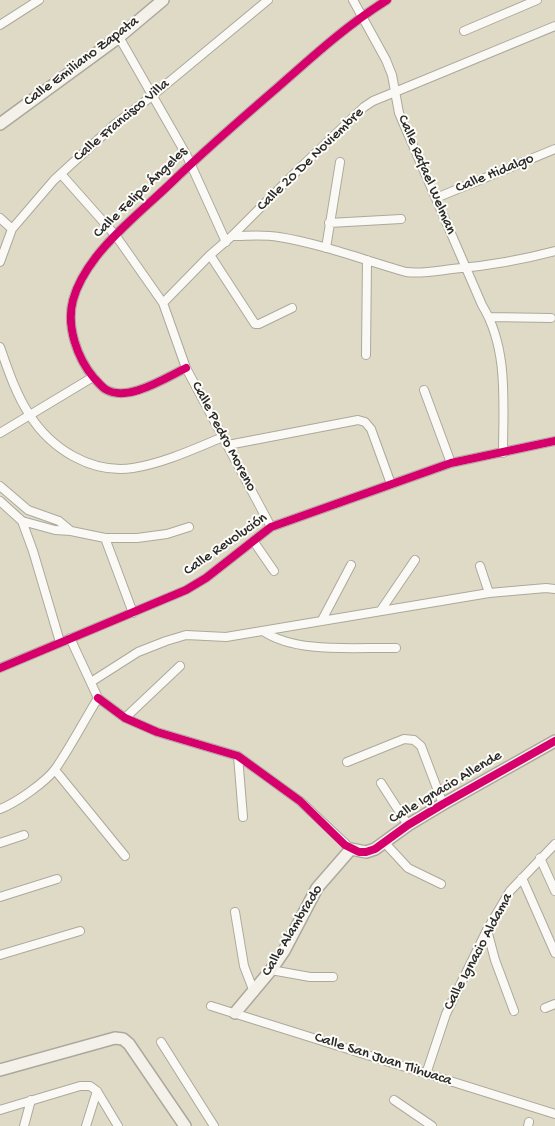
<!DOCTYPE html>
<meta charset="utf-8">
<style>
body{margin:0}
canvas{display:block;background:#dedac6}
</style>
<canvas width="555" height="1126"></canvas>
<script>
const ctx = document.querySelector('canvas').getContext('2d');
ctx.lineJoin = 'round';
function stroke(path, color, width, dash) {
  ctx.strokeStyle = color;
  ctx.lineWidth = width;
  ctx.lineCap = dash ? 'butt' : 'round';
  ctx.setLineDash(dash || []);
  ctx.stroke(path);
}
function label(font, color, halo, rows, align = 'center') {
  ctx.font = font + ' "Gochi Hand",sans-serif';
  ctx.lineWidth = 4;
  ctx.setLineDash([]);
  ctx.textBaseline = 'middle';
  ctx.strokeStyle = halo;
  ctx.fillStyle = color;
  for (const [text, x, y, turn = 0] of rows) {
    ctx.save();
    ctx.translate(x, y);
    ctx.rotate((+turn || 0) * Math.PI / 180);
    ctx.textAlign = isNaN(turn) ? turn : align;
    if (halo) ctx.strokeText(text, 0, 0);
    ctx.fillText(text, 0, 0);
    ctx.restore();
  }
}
const street = new Path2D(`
 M353 0 386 60 392 75 399 113 482 305C509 349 503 404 503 453
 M0 25 39 0
 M464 31 537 0
 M119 37 187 156 226 242
 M61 174 116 236 163 303 186 368 271 527
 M436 198 555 149
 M0 218 12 229
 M329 223 401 219
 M232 236C248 236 263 234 279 237 322 244 364 260 406 272 421 274 436 271 452 269 486 266 521 260 555 251
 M326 248 340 162
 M210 255 255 324H259L292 308
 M0 262 12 229 54 180 114 125 152 96 268 0
 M163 303 210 255 232 236 300 168 364 107 373 101 395 92 555 26
 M489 317 551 318
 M0 347C8 370 16 394 29 414 51 449 91 474 133 468 164 463 194 449 223 437
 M366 355 367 260
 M186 368C165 378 127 403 105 389 101 386 97 381 94 378 77 358 66 326 73 300 77 285 86 270 96 257 117 230 146 207 171 183 205 150 242 118 278 87 313 56 347 25 387 0
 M424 390 451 463
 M0 433 93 377
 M228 445 358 420 365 422 371 429 391 484
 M0 486 28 510 59 521 71 531
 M0 501 22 521 55 530 71 531 105 538H137L167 534 189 527
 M22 521 33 551 60 642
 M105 538 133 613
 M254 542 274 571
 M480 566 489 593
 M381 610 415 560
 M322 620 351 565
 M263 631C296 654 357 647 396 648
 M70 638 98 698
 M0 668 186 590 206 578 271 527 451 463 555 441
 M91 682 138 652 166 641 186 635 226 637 489 593 546 588 555 589
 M98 698 125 718 157 732 238 756 300 801 351 849
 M125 718 180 666
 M238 756 243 817
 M347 762 404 739 414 740 421 746 443 804
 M55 770 125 856
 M381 783 408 825
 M0 809C16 803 46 782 56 768 71 746 84 721 98 698
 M384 842 408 868 441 884
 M0 843 24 835
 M540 858 555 891
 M522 878 555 953
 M0 897 57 879
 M235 912 244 966 254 992
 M487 930 495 960 514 1011
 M0 955 80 931
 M271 970 310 977H333
 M211 1006 555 1114
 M545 1008 555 1004
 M161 1042 214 1126
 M426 1074 446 1014 487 930 510 891 555 844
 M394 1100 432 1126
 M0 1110 80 1086H90L97 1091 118 1126
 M24 1126 31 1100
 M86 1126 97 1091
 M528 1126 529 1122`);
const secondary = new Path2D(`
 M0 124 119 37 163 0
 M235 1013 271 970 284 951 317 888 351 849 366 852 375 849 408 825 443 804 555 741
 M0 1070 115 1038 123 1039 129 1044 185 1126`);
const cycleway = new Path2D(`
 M186 368C165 378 127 403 105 389 101 386 97 381 94 378 77 358 66 326 73 300 77 285 86 270 96 257 117 230 146 207 171 183 205 150 242 118 278 87 313 56 347 25 387 0
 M0 668 186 590 206 578 271 527 451 463 555 441
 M98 698 125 718 157 732 238 756 300 801 345 845 359 852H366L375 849 408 825 443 804 555 741`);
const streetNames = [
 ["Calle Emiliano Zapata",82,62,-37],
 ["Calle Francisco Villa",122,121,-40],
 ["Calle 20 De Noviembre",311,160,-44],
 ["Calle Hidalgo",495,174,-22],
 ["Calle Rafael Welman",426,175,67],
 ["Calle Felipe Ángeles",141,193,-44],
 ["Calle Pedro Moreno",223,437,62],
 ["Calle Revolución",226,545,-35],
 ["Calle Ignacio Allende",446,788,-31],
 ["Calle Alambrado",293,931,-59],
 ["Calle Ignacio Aldama",479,952,-62],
 ["Calle San Juan Tlihuaca",383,1060,18]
];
stroke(street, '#aca99c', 10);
stroke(secondary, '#aca99c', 14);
stroke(street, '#faf9f6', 8);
stroke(secondary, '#f4f1eb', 11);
stroke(cycleway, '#d6006c', 8);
label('15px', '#2b2b2b', '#fdfcf7', streetNames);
</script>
